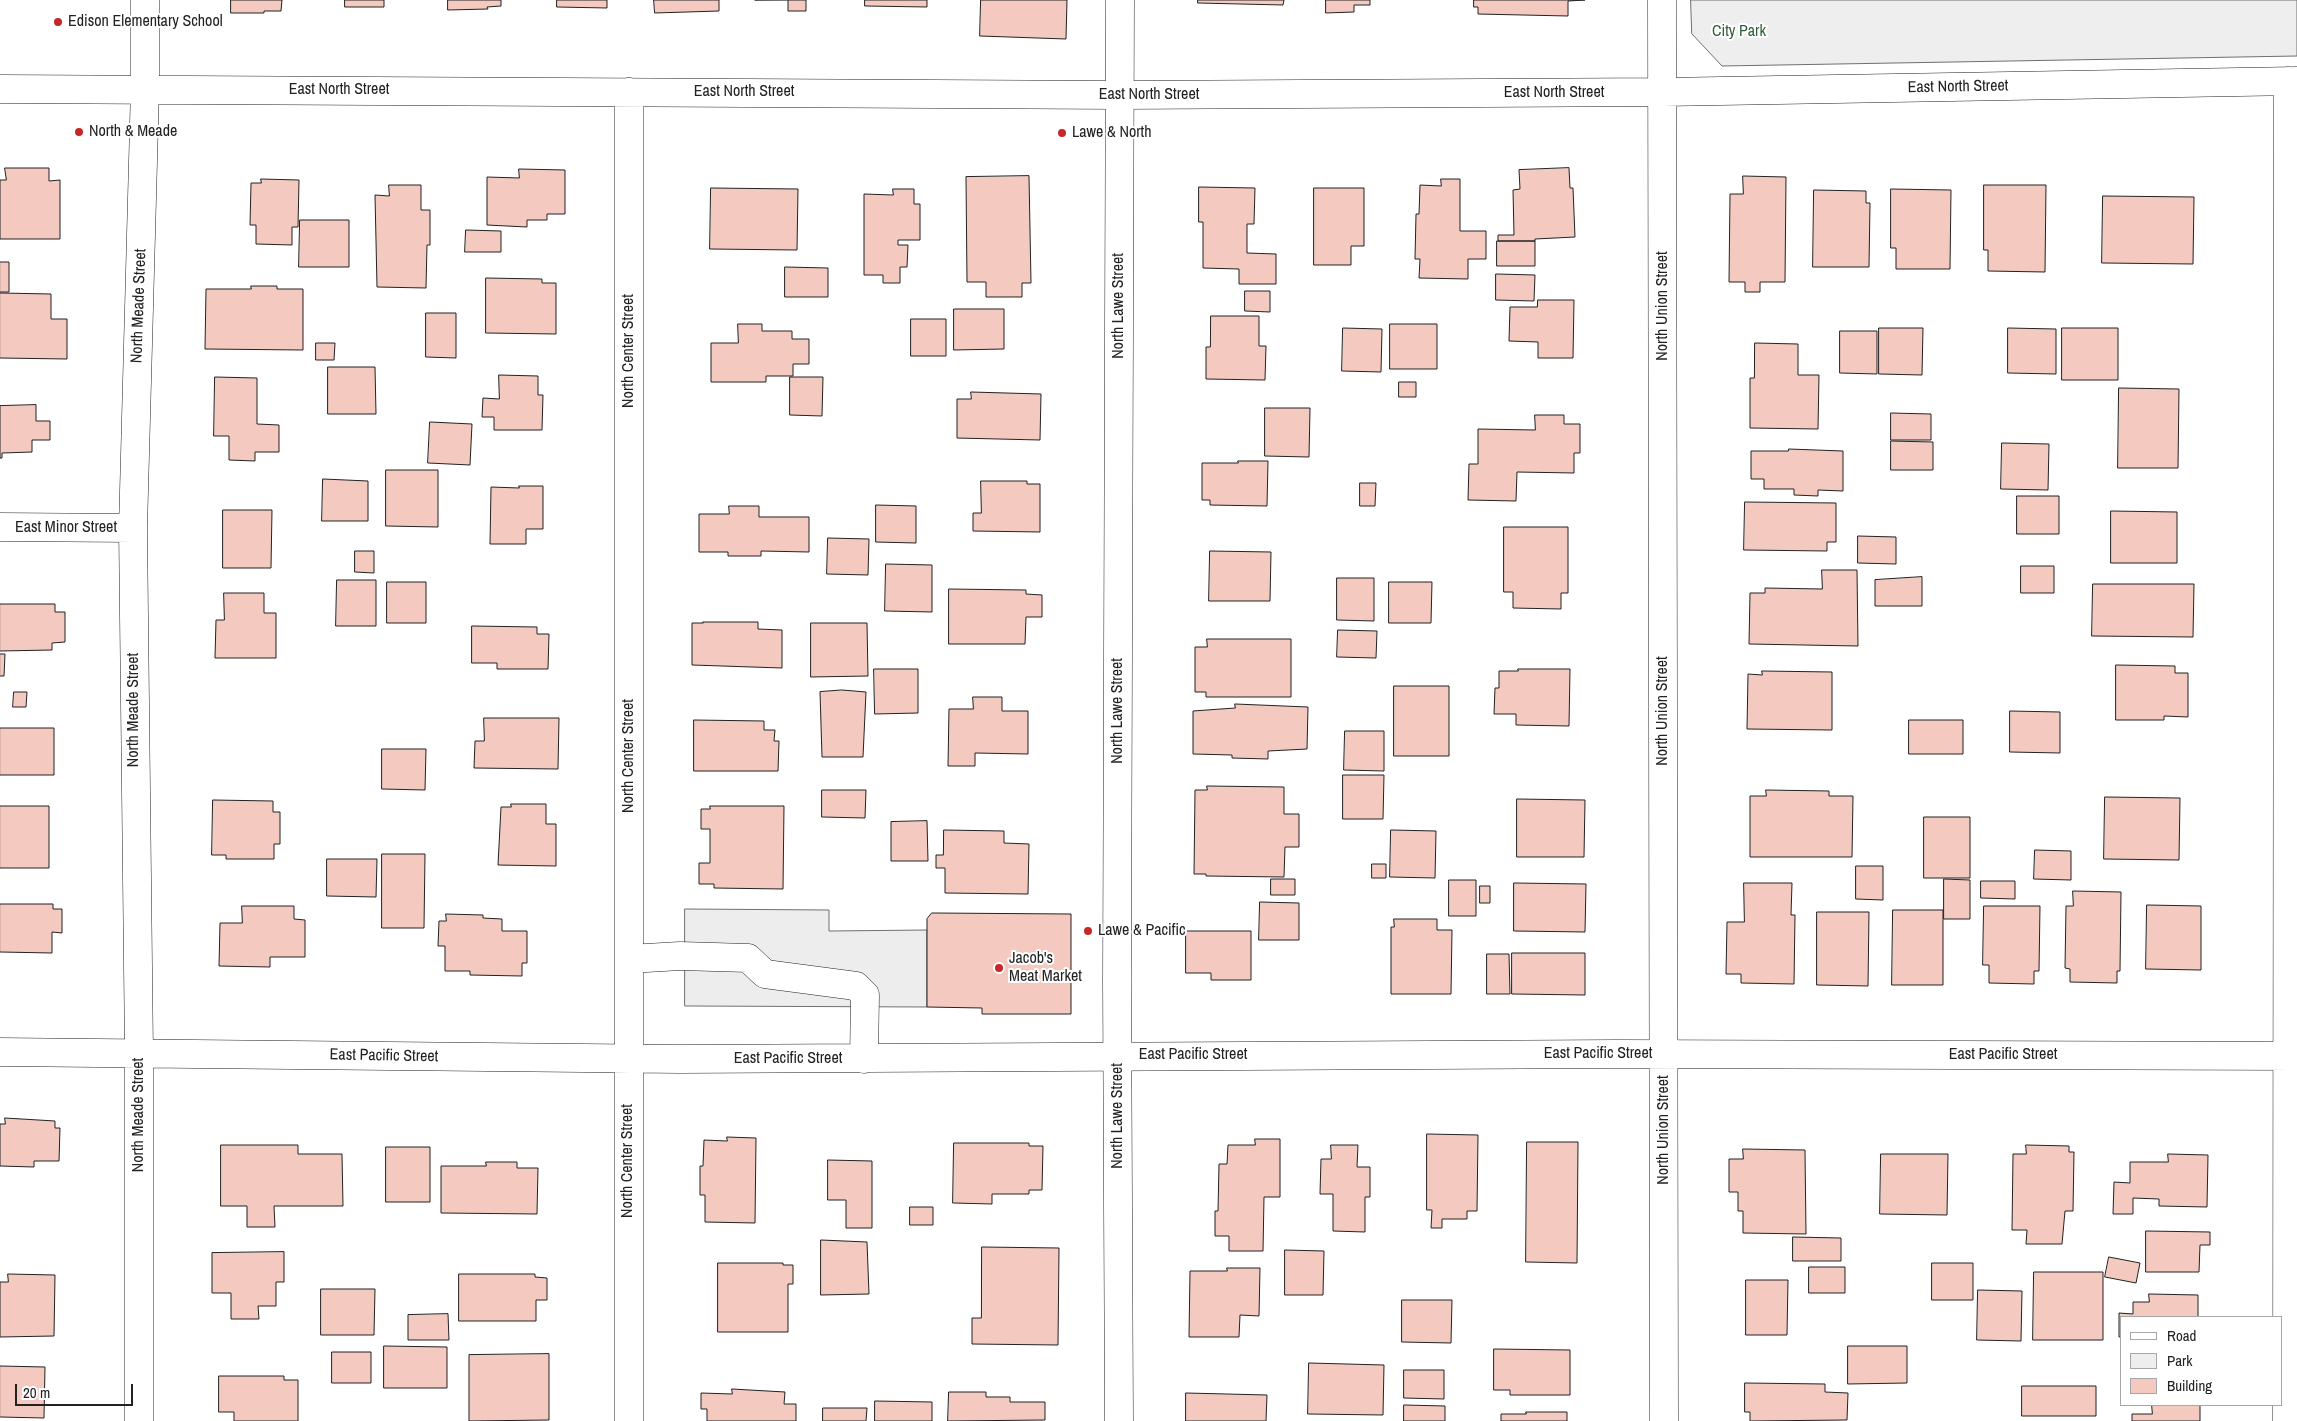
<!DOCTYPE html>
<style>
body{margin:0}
#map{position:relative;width:2297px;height:1421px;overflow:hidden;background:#fff;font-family:"Archivo Narrow",sans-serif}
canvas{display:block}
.legend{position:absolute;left:2120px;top:1316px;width:162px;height:90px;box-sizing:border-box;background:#fff;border:1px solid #a7a7a7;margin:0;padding:6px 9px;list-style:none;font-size:15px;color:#222}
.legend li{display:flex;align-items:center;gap:10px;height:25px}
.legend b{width:25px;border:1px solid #a7a7a7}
.scale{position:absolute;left:15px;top:1384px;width:118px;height:22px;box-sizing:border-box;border:2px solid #222;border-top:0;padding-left:6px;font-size:15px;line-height:18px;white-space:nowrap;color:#222;-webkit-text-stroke:4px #fff;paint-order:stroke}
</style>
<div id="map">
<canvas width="2297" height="1421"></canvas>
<ul class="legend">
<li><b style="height:6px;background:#fff"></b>Road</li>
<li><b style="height:14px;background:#eee"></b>Park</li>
<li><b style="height:14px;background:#f3c9c0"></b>Building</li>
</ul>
<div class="scale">20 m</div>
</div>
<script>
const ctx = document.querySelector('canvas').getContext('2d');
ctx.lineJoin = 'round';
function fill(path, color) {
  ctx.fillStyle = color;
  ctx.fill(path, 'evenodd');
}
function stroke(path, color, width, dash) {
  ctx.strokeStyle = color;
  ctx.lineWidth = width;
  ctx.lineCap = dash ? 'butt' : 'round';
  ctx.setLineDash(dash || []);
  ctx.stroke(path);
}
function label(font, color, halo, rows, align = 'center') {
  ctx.font = font + ' "Archivo Narrow",sans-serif';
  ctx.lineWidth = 4;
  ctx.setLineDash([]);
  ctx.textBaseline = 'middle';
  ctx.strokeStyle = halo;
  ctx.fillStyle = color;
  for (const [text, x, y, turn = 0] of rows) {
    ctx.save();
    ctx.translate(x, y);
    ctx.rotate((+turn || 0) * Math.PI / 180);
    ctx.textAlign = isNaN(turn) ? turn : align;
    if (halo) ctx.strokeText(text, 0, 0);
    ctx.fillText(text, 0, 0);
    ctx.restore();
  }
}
const green = new Path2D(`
 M1691 0H2297V56L1722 66 1692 34Z`);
const parking = new Path2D(`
 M685 909 829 910V931L927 930V1007L685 1006Z`);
const building = new Path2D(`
 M231 0H282L281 11H264V13H231Z
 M345 0H384V7H345Z
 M448 0H501V6L487 7 488 9 448 10Z
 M557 0H607V8L557 7Z
 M654 0H719V11L655 13Z
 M755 0H806V11H788V0Z
 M865 0H927V7L865 6Z
 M981 0H1067L1066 39 980 36Z
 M1198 0H1284L1283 5 1198 3Z
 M1326 0H1370V5H1354V12L1326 13Z
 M1474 0H1585L1568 1V16L1478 14V7H1474Z
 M5 168H49V181L60 180V239H0V180H6Z
 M1569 168 1570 188H1573L1575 237 1535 239V241H1498V235H1514L1513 190 1520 189 1519 170Z
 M519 169 565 170V214H547V220H527V227L487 225V177L519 178Z
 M1029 176 1031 283H1022V297H986V282H967L966 177Z
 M1743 176 1786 177 1785 282H1760V292H1745V282H1729L1730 194H1743Z
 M261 179 299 180 298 227H292V245L256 244V225H250L251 183H261Z
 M1441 179H1460V231H1486V259H1468V279L1419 278 1420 259H1415L1416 214H1419L1420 185 1441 186Z
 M389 185H421V210H430V245H427L426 288 377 287 375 195 389 196Z
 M1984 185H2046L2045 272 1988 271V250H1984Z
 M1199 187 1255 188 1254 224H1247V253L1276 254V284H1239V269L1203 268V222H1199Z
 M711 188 798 189 797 250 710 249Z
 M1314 188H1364V246H1351V265H1314Z
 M893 189H914V204H920V240H898V245H908L907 267H900V283H883V275H864V194L893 195Z
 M1891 189 1951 190 1950 269H1896V248H1891Z
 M1814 190 1866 191V203H1870L1869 267H1813Z
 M2103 196 2194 197 2193 264 2102 263Z
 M300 220H349V267H299Z
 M466 230 501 231V252H465Z
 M1497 241H1535V266H1497Z
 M0 262H9V292H0Z
 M785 267 828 268V297H785Z
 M1496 274 1535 275 1534 301 1496 300Z
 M486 278 542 279V283H556V334L486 333Z
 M251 286H277V289H303V350L205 349 206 289H251Z
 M1245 291H1270V312L1245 311Z
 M0 293 51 294V319H67V359L0 358Z
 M1538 300H1574L1573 358H1538V342L1509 341 1510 307H1537Z
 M954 309H1004V349L954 350Z
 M426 313H456V358L426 357Z
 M1211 316H1259V346H1266L1265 380 1206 379V347H1210Z
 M911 319H946V356H911Z
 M738 324H762V331H792V339H809V364H793V376H766V382H711V343H738Z
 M1390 324H1437V369H1390Z
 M1343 328 1382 329 1381 372 1342 371Z
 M1879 328H1923L1922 375 1879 374Z
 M2008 328 2056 329V374L2008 373Z
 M2062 328H2118V380H2062Z
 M1840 331H1877V374L1840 373Z
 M316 343H335L334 360H316Z
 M1755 343 1798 344V375H1819L1818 429 1750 428V378H1754Z
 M328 367H375L376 414H328Z
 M499 375 538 376V395H543L542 430H494V417H482L483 398 499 399Z
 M215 377 257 378V424L279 425V452H255V461L229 460V436H214Z
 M790 377H823L822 416 790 415Z
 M1399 382H1416V397H1399Z
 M2119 388 2179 389 2178 468H2118Z
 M971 392 1041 394 1040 440 957 438V399H971Z
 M36 405V421H50V440H32V452L2 453V458H0V406Z
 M1265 408H1310L1309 457 1265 456Z
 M1891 413 1931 414V440H1891Z
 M1535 415H1564V424H1580V453H1574V473L1517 472 1516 501 1468 500 1469 464H1478V429L1535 430Z
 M430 422 472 424 470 465 428 463Z
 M1891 441 1933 442V470H1891Z
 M2002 443 2049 444 2048 490 2001 489Z
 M1789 449 1843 451V491L1818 490V496L1794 495V489H1764V479H1751V451H1788Z
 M1238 461H1268L1267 506 1210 505V500H1202V463H1238Z
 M386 470H438V527L386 526Z
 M323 479 368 481V521H322Z
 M981 481H1027V484H1040V532L973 531V513H981Z
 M1360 483H1376L1375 506H1360Z
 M519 486H543V529H526V544H490L491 487 519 488Z
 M2017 496H2059V534H2017Z
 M1745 502 1836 503V542H1827V551L1744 550Z
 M876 505 916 506V543L876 542Z
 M729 506H759V517H809V552L761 551V556H728V552H699V514H729Z
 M223 510H272L271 568H223Z
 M2111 511 2177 512V563H2111Z
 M1504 527H1568V593H1561V609L1513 608V592H1504Z
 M1858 536 1896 537V564L1858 563Z
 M828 538 869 539 868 575 827 574Z
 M355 551H374V573L355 572Z
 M1210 551 1271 552 1270 601H1209Z
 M886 564 932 565V612L885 611Z
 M2021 566H2054V593H2021Z
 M1822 570H1857L1858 646 1749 644 1750 593H1765V588L1822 589Z
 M1922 577V606H1875V580Z
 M1337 578H1374V621L1337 620Z
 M337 580H376V626H336Z
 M387 582H426V623H387Z
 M1389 582H1432L1431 623H1389Z
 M2093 584H2194L2193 637 2092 636Z
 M949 589 1026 590V594L1042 595V617H1026L1025 644H949Z
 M224 593H264V613H276V658H215L216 620H224Z
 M0 604H55V612H65V642L52 643V650L0 651Z
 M703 622H758V629L782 630V668L692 665V623H703Z
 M811 623H867L868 676 811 677Z
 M472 626 537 627V634H549L548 669H497V663H472Z
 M1338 630 1377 631 1376 658 1337 657Z
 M1207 639H1291V697H1206V692H1195V647H1207Z
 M0 654H5L4 676H0Z
 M2116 665 2175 666V673H2188V717L2164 716V720H2116Z
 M874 669H918V713L875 714Z
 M1518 669H1570L1569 726 1516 725V714H1494L1495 688H1499V671H1518Z
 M1762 671 1832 672V730L1747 729 1748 674 1762 675Z
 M1394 686H1449V756H1394Z
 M842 690 866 692 863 757H822L820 692Z
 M14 692H27L26 707H13Z
 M973 697H1002V711H1028V754L975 753V766H948L949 709H973Z
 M1235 704 1308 707 1307 749 1268 751V759L1232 758V755L1193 754V711L1235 708Z
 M2010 711 2060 712V753L2010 752Z
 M484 718H559L558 769 474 768 475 741H484Z
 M694 720 764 721V730H775L774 741H779L778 771H694Z
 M1909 720H1963V754H1909Z
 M0 728H54V775H0Z
 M1345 731H1384V771L1344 770Z
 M382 749H426L425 790 382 789Z
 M1343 775H1384L1383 819H1343Z
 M1207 786 1284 787V814H1299V847H1285L1284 877 1206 876V874H1194L1195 790H1207Z
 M822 790H866L865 818 822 817Z
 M1766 790 1829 791V796H1853L1852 857H1750V796H1766Z
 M2105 797 2180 798 2179 860 2104 859Z
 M1517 799 1585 800 1584 857H1517Z
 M213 800 273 801V812H280V844H274V859H226V855H212Z
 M511 804H546V824H556V866L498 865 501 807H511Z
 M0 806H49V868H0Z
 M710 806H784L783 889 714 888V884H699V863H710V829H701V809H710Z
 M1924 817H1970V878H1924Z
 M927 821 928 861H891V822Z
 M944 830 1004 831V843L1029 844 1028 894 945 893V868H936V855H943Z
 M1391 830 1436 831 1435 878 1390 877Z
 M2035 850 2071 851V880L2034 879Z
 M382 854H425L424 928H382Z
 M327 859H377L376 897 327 896Z
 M1372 864H1386V878H1372Z
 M1856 866H1883V900L1856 899Z
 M1271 879H1295V895H1271Z
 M1944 879 1970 880V919H1944Z
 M1449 880H1476V916H1449Z
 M1981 881H2015V899L1981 898Z
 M1514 883 1586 884 1585 932 1514 931Z
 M1744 883H1792L1791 915H1795L1794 984 1741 983V974H1726L1727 922H1744Z
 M1480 886H1490V903H1480Z
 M2073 891 2121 892 2120 971H2117V983L2070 982V969L2065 968 2066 906H2073Z
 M1260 902 1299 903V940H1259Z
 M0 904H53V909H62V933L52 932V953L0 952Z
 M2147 905 2201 906V970L2146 969Z
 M242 906H294V919L305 920V957H270V967L219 966 220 923H242Z
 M1984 906H2040L2039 971H2034V984L1989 983V965H1983Z
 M1893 910H1943V985H1892Z
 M1817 912H1869L1868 986 1817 985Z
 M932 913 1071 914V1014H982V1008L927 1007V919Z
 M446 914 483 915V918L502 919V931H527V963H522V976L470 975V971H445V946H438L439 921H446Z
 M1394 919H1437V930H1452L1451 994H1391V927H1394Z
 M1186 931H1251V980H1211V973H1186Z
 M1512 953H1585V995L1512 994Z
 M1487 954H1509L1510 994H1487Z
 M5 1118 55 1121V1128H60L59 1161H34V1167L0 1166V1124H5Z
 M1427 1134 1478 1135 1477 1211H1467V1219H1442V1228H1431L1432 1210H1427Z
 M727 1137 756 1138 755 1223 705 1222V1195H700V1166H703L704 1140 727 1141Z
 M1255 1139H1280V1197H1264L1263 1251H1229V1236H1215V1211H1218L1219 1164H1227L1228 1145H1255Z
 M1527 1142H1578L1577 1263 1526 1262Z
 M954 1143H1029V1146H1043L1042 1190H1029V1194H992V1204L953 1203Z
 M221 1145H298V1154H342L343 1206H274L275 1227H247V1206H221Z
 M1331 1145H1358L1357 1167H1370V1197H1365V1232L1333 1231V1194H1320L1321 1159H1331Z
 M2026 1145 2069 1146V1152H2074L2073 1211H2065L2062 1244H2026L2027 1230H2012L2013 1154H2026Z
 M386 1147H430V1202H386Z
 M1743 1149 1805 1150 1806 1234 1743 1233V1211H1738V1192H1729V1159H1743Z
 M1881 1154H1948L1947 1215 1880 1214Z
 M2168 1154 2208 1155 2207 1207 2159 1206V1199L2133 1198V1214H2113L2114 1182 2130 1183V1162H2168Z
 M828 1160 872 1161V1228H846V1200H828Z
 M486 1162H517V1168H538L537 1214 441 1213V1166H486Z
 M910 1207H933V1225H910Z
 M2146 1231 2210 1232V1245H2200L2199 1272H2146Z
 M1793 1237 1841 1238V1261H1793Z
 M821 1240 867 1242 869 1294 821 1295Z
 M982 1247 1059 1248 1058 1345 972 1344V1318H981Z
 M1285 1250 1324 1251 1323 1295H1285Z
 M284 1252V1282H276V1306H258L259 1319H231V1293H212V1253Z
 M2109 1257 2140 1263 2136 1283 2105 1277Z
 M718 1263H783V1265H793V1284H788V1332H718Z
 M1932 1263H1973V1300H1932Z
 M1809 1267H1845V1293H1809Z
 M1227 1268H1260L1259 1316 1240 1315 1239 1337H1189L1190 1271H1227Z
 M2034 1272H2103V1340H2033Z
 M8 1274 55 1275 54 1336 0 1337V1282H8Z
 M459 1274H535V1277L547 1278V1300H536V1321H459Z
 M1746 1280H1788L1787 1335H1746Z
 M321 1289H375L374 1335H321Z
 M1978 1290 2022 1291 2021 1341 1977 1340Z
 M2149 1294 2198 1295V1317H2121V1337H2119V1313L2133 1314V1302H2149Z
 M1402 1300H1452L1451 1343 1402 1342Z
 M448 1314 449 1340H408V1315Z
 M384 1346 447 1347V1388H384Z
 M1848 1346H1907V1383L1848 1384Z
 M1494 1349 1570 1350V1395H1510V1390H1494Z
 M332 1352H371V1383H332Z
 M549 1354V1420L469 1421V1355Z
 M1309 1363 1384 1365 1383 1415 1308 1414Z
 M0 1366 45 1367 44 1418 0 1417Z
 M1404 1370H1444V1399L1404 1398Z
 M219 1376H284V1380H298V1421H234V1412H219Z
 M1745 1383 1825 1384V1392L1848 1393 1847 1420 1750 1421V1412H1745Z
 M2022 1386H2096V1416H2022Z
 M732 1389 785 1392 784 1404H796V1421H707V1409H701V1393L732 1394Z
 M949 1392H986V1397H1010V1402H1045V1420L948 1421Z
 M1186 1393 1267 1395 1266 1421H1186Z
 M875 1401 932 1402V1421H875Z
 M1404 1405 1445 1406V1421H1404Z
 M2152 1405H2200V1421H2132V1414H2152Z
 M823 1408H867L866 1421H823Z
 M1526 1412H1567V1421H1501V1414H1526Z`);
const minor = new Path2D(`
 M1662 0 1664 1421
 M0 89 1120 95 1663 92 2297 81
 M629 92V1421
 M0 527 133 528
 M629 959 680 956 748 958 765 974 856 986 865 995 864 1059
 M0 1052 680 1059 1617 1054 2297 1056
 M139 1421V1053L133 528 145 88V0
 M2287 1421 2288 81`);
const major = new Path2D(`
 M1119 1421 1117 981 1120 0`);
const markers = [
 [58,22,5,"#c62828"],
 [79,132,5,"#c62828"],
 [1062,133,5,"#c62828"],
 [1088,931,5,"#c62828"],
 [999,968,5,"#c62828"]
];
const poiNames = [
 ["Edison Elementary School",68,22],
 ["North & Meade",89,132],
 ["Lawe & North",1072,133],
 ["Lawe & Pacific",1098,931],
 ["Jacob's",1009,959],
 ["Meat Market",1009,977]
];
const parkNames = [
 ["City Park",1739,32]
];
const streetNames = [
 ["East North Street",1958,87,-1],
 ["East North Street",339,90],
 ["East North Street",744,92],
 ["East North Street",1554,93],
 ["East North Street",1149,95],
 ["North Meade Street",139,306,-88],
 ["North Lawe Street",1119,306,-90],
 ["North Union Street",1663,306,-90],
 ["North Center Street",629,351,-90],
 ["East Minor Street",66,528],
 ["North Meade Street",134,710,-90],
 ["North Lawe Street",1118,711,-90],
 ["North Union Street",1663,711,-90],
 ["North Center Street",629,756,-90],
 ["East Pacific Street",1598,1054],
 ["East Pacific Street",1193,1055],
 ["East Pacific Street",2003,1055],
 ["East Pacific Street",384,1056,1],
 ["East Pacific Street",788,1059],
 ["North Meade Street",139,1115,-90],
 ["North Lawe Street",1118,1116,-90],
 ["North Union Street",1664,1130,-90],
 ["North Center Street",628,1161,-90]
];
fill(green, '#eee');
stroke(green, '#6f6f6f', 1);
fill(parking, '#ededed');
stroke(parking, '#6f6f6f', 1);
fill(building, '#f3c9c0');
stroke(building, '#222', 1);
stroke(minor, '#222', 29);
stroke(major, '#222', 29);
stroke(minor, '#fff', 28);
stroke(major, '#fff', 28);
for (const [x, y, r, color] of markers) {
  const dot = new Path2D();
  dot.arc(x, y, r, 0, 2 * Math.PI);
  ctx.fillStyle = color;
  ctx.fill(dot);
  stroke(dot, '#fff', 2);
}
label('16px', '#222', '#fff', poiNames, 'left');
label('16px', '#2f5e38', '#fff', parkNames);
label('16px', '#222', '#fff', streetNames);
</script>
